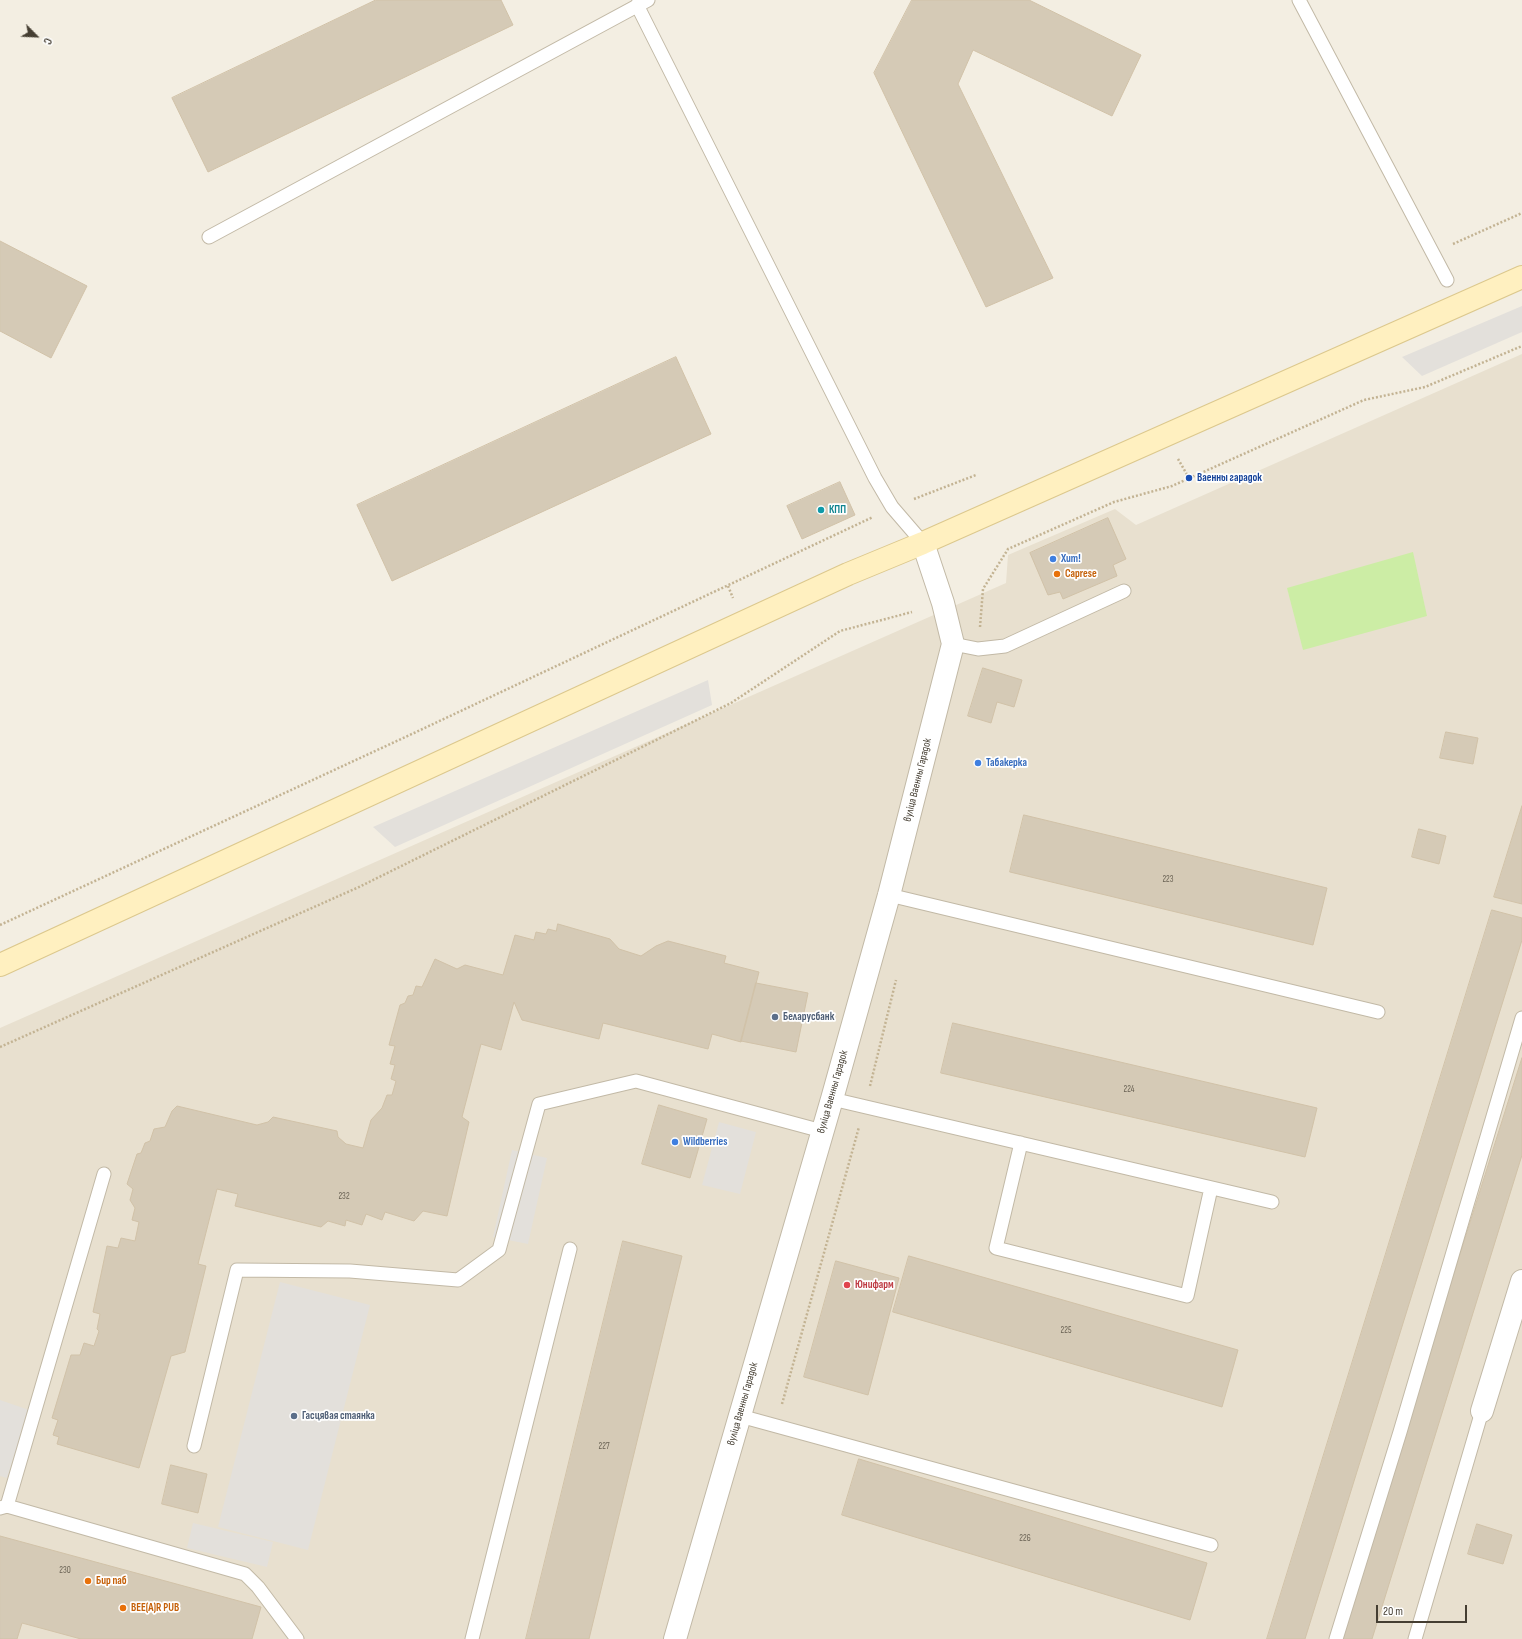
<!DOCTYPE html>
<meta charset="utf-8">
<style>
body{margin:0}
#map{position:relative;width:1522px;height:1639px;overflow:hidden;background:#f3eee2;font-family:"Sofia Sans Condensed",sans-serif}
canvas{display:block}
.north{position:absolute;left:16px;top:16px;width:40px;height:40px;-webkit-text-stroke:3px #fff;paint-order:stroke;rotate:114deg;font-size:11px;font-weight:700;line-height:16px;text-align:center;color:#453e32}
.north::after{content:'';display:block;margin:auto;width:14px;height:18px;background:#453e32;clip-path:polygon(50% 0,100% 100%,50% 72%,0 100%)}
.scale{position:absolute;left:1376px;top:1605px;width:91px;height:18px;box-sizing:border-box;border:2px solid #453e32;border-top:0;padding-left:5px;font-size:12px;line-height:14px;white-space:nowrap;color:#453e32;-webkit-text-stroke:3px #fff;paint-order:stroke}
</style>
<div id="map">
<canvas width="1522" height="1639"></canvas>
<div class="north">С</div>
<div class="scale">20 m</div>
</div>
<script>
const ctx = document.querySelector('canvas').getContext('2d');
ctx.lineJoin = 'round';
function fill(path, color) {
  ctx.fillStyle = color;
  ctx.fill(path, 'evenodd');
}
function stroke(path, color, width, dash) {
  ctx.strokeStyle = color;
  ctx.lineWidth = width;
  ctx.lineCap = dash ? 'butt' : 'round';
  ctx.setLineDash(dash || []);
  ctx.stroke(path);
}
function label(font, color, halo, rows, align = 'center') {
  ctx.font = font + ' "Sofia Sans Condensed",sans-serif';
  ctx.lineWidth = 3.5;
  ctx.setLineDash([]);
  ctx.textBaseline = 'middle';
  ctx.strokeStyle = halo;
  ctx.fillStyle = color;
  for (const [text, x, y, turn = 0] of rows) {
    ctx.save();
    ctx.translate(x, y);
    ctx.rotate((+turn || 0) * Math.PI / 180);
    ctx.textAlign = isNaN(turn) ? turn : align;
    if (halo) ctx.strokeText(text, 0, 0);
    ctx.fillText(text, 0, 0);
    ctx.restore();
  }
}
const residential = new Path2D(`
 M1522 354V1639H0V1028L1006 583 1008 555 1115 509 1136 525Z`);
const green = new Path2D(`
 M1413 552 1427 616 1303 650 1287 588Z`);
const parking = new Path2D(`
 M1522 306V332L1422 376 1402 357Z
 M708 680 712 705 395 847 373 827Z
 M719 1122 756 1132 740 1194 702 1185Z
 M512 1150 547 1158 528 1244 493 1237Z
 M280 1282 370 1305 308 1550 218 1527Z
 M0 1400 29 1410 7 1478 0 1476Z
 M193 1523 273 1542 267 1567 187 1548Z`);
const building = new Path2D(`
 M376 0H501L513 25 208 172 172 98Z
 M912 0H1029L1141 55 1112 116 973 50 958 84 1053 278 986 307 874 73Z
 M0 241 87 286 51 358 0 331Z
 M676 357 711 434 392 581 357 505Z
 M840 482 855 515 802 539 787 506Z
 M1108 518 1126 559 1113 565 1117 576 1063 599 1060 592 1048 595 1030 553Z
 M983 668 1022 680 1014 707 997 702 991 723 968 716Z
 M1446 732 1478 738 1473 764 1440 758Z
 M1522 806V904L1494 897Z
 M1024 815 1327 888 1313 945 1010 872Z
 M1419 829 1446 836 1439 864 1412 857Z
 M1492 910 1522 918V940L1305 1639H1267Z
 M558 924 610 939 619 949 641 956 656 946 668 941 726 956 724 963 759 972 741 1042 712 1034 708 1049 603 1023 599 1039 522 1020 514 1002 501 1050 481 1044 462 1117 469 1122 447 1216 423 1211 414 1221 385 1212 382 1220 366 1214 362 1225 346 1220 345 1226 328 1221 321 1227 235 1206 238 1194 217 1189 198 1264 206 1266 185 1352 171 1356 139 1468 57 1444 59 1437 53 1435 58 1420 52 1418 71 1355H80L84 1343 94 1346 99 1331 97 1329 100 1314 93 1312 107 1246 118 1248 121 1238 135 1241 139 1222 132 1220 135 1208 130 1200 133 1189 127 1184 137 1154 141 1153 145 1143 150 1141 154 1129 165 1127 172 1111 177 1106 257 1125 268 1122 273 1117 337 1131 338 1137 346 1144 363 1148 371 1120 382 1108 387 1095H392L396 1081 391 1079 395 1065 390 1064 395 1046 389 1045 400 1005 405 1003 408 996 413 995 416 986 422 987 435 959 457 969 465 965 503 975 515 935 534 940 536 932 546 934 548 929 556 931Z
 M756 983 808 993 796 1052 741 1041Z
 M953 1023 1317 1108 1305 1157 941 1073Z
 M1522 1058V1155L1372 1639H1339Z
 M659 1105 707 1119 690 1178 642 1164Z
 M623 1241 682 1256 589 1639H526Z
 M909 1256 1238 1350 1222 1407 893 1312Z
 M836 1261 899 1278 868 1395 804 1377Z
 M859 1459 1207 1563 1190 1620 842 1515Z
 M171 1465 207 1474 198 1513 162 1504Z
 M1477 1524 1512 1535 1503 1564 1468 1554Z
 M0 1536 261 1607 252 1639H81L22 1623 17 1639H0Z`);
const path = new Path2D(`
 M1453 244 1522 213
 M1178 459 1189 478
 M914 499 976 475
 M728 586 733 598
 M980 627 983 589 1008 549 1114 502 1172 486 1364 400 1425 387 1522 346
 M0 925 414 733 873 517
 M0 1047 359 887 731 703 840 631 912 612
 M870 1086 896 980
 M782 1404 859 1127`);
const service = new Path2D(`
 M1299 0 1447 280
 M637 5 875 478 892 507 923 543
 M209 237 648 0
 M953 644 978 649 1005 646 1124 591
 M889 895 1378 1012
 M832 1099 1272 1202
 M1021 1143 996 1248 1187 1296 1211 1188
 M740 1416 1211 1545
 M194 1446 237 1270 350 1271 458 1280 499 1250 539 1104 636 1081 822 1131
 M7 1506 104 1174
 M0 1508 7 1506 245 1574 258 1587 297 1639
 M472 1639 570 1249
 M1336 1639 1400 1432 1522 1018
 M1415 1639 1482 1411`);
const minor = new Path2D(`
 M1482 1411 1522 1281
 M675 1639 832 1099 889 895 953 644 943 603 923 543`);
const secondary = new Path2D(`
 M0 965 848 574 923 543 1522 277`);
const markers = [
 [1189,478,4,"#1a4fb4"],
 [821,510,4,"#0f9aa8"],
 [1053,559,4,"#3f7fe0"],
 [1057,574,4,"#e8710a"],
 [978,763,4,"#3f7fe0"],
 [775,1017,4,"#5c6f8a"],
 [675,1142,4,"#3f7fe0"],
 [847,1285,4,"#e0444e"],
 [294,1416,4,"#5c6f8a"],
 [88,1581,4,"#e8710a"],
 [123,1608,4,"#e8710a"]
];
const numberNames = [
 ["223",1168,880],
 ["224",1129,1090],
 ["232",344,1197],
 ["225",1066,1331],
 ["227",604,1447],
 ["226",1025,1539],
 ["230",65,1571]
];
const transitNames = [
 ["Ваенны гарадок",1197,478]
];
const cultureNames = [
 ["КПП",829,510]
];
const shopNames = [
 ["Хит!",1061,559],
 ["Табакерка",986,763],
 ["Wildberries",683,1142]
];
const foodNames = [
 ["Caprese",1065,574],
 ["Бир паб",96,1581],
 ["BEE(A)R PUB",131,1608]
];
const streetNames = [
 ["вуліца Ваенны Гарадок",918,780,-76],
 ["вуліца Ваенны Гарадок",833,1092,-74],
 ["вуліца Ваенны Гарадок",743,1404,-74]
];
const serviceNames = [
 ["Беларусбанк",783,1017],
 ["Гасцявая стаянка",302,1416]
];
const healthNames = [
 ["Юнифарм",855,1285]
];
fill(residential, '#e8e0cf');
fill(green, '#cceda5');
fill(parking, '#e3e0db');
fill(building, '#d5cab6');
stroke(building, '#d1c2a8', 1);
stroke(service, '#c2b9a6', 15);
stroke(minor, '#c2b9a6', 24);
stroke(secondary, '#dcc88d', 24);
stroke(path, '#c3b393', 2.5, [2, 2]);
stroke(service, '#fff', 13);
stroke(minor, '#fff', 22);
stroke(secondary, '#fff0c0', 22);
for (const [x, y, r, color] of markers) {
  const dot = new Path2D();
  dot.arc(x, y, r, 0, 2 * Math.PI);
  ctx.fillStyle = color;
  ctx.fill(dot);
  stroke(dot, '#fff', 1.5);
}
label('9px', '#696153', null, numberNames);
label('bold 11px', '#164399', '#fff', transitNames, 'left');
label('bold 11px', '#0d838f', '#fff', cultureNames, 'left');
label('bold 11px', '#366cbe', '#fff', shopNames, 'left');
label('bold 11px', '#c56008', '#fff', foodNames, 'left');
label('11px', '#453e32', '#fff', streetNames);
label('bold 11px', '#4e5e75', '#fff', serviceNames, 'left');
label('bold 11px', '#be3a42', '#fff', healthNames, 'left');
</script>
